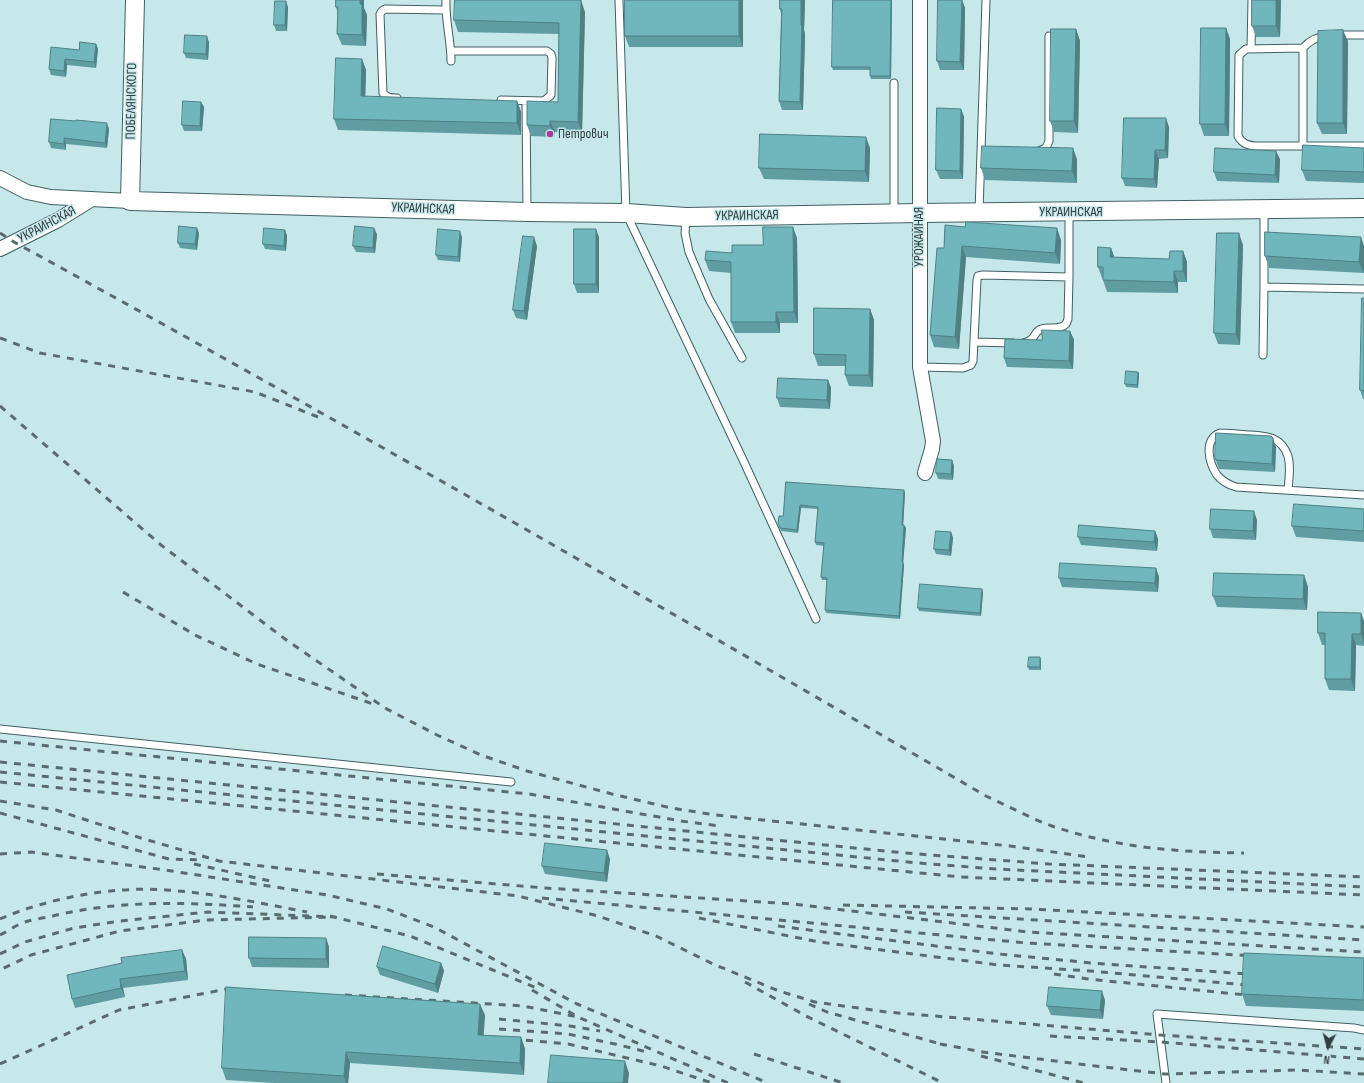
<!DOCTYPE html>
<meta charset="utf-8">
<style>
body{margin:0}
#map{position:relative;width:1364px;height:1083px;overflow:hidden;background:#c6e8eb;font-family:"Sofia Sans Condensed",sans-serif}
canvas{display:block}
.north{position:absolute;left:1308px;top:1027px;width:40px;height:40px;-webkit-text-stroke:3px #c6e8eb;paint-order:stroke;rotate:186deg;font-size:11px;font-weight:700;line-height:16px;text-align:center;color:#313e3f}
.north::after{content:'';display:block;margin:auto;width:14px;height:18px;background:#313e3f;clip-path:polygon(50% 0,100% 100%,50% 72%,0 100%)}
</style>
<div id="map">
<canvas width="1364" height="1083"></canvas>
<div class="north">N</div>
</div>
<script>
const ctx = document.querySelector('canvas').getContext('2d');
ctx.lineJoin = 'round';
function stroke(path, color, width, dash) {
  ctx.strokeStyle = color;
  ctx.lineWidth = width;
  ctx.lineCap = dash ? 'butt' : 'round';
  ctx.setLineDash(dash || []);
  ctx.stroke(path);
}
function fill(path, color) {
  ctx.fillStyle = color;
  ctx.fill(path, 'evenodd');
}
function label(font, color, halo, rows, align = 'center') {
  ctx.font = font + ' "Sofia Sans Condensed",sans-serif';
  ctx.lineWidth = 3;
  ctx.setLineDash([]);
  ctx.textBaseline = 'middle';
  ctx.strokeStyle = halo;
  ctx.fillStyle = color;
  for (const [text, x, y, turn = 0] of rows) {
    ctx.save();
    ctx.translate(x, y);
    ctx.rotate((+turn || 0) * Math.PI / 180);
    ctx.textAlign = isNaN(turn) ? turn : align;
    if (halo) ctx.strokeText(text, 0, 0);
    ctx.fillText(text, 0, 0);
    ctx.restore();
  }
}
const service = new Path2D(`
 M446 0C445 20 451 40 451 61
 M619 0 626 213 744 462 816 619
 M1336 35H1364
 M1303 48 1246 49 1239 55 1238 136C1242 143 1246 145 1255 146H1364
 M1251 49 1252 0
 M451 51H547L551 54 552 58 551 95 544 101 501 100
 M894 83V213
 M397 98C391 98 387 98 383 93L380 14 382 11 385 9 445 10
 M526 101 527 212
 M1303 146V48C1310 40 1316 38 1326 36
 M1039 151 1046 148 1049 141V36
 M1264 210V287L1364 289
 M979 212 986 0
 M686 217 685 233 689 252 709 299 742 358
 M975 342 1013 343
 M1023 343C1036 341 1033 332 1041 329 1050 326 1059 331 1066 324L1068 319 1069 277
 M1263 355 1264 287
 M920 367 963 368 971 365 973 361 977 280 978 276 983 275 1069 277V212
 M1288 490C1289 479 1291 467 1288 456 1281 436 1266 436 1248 435 1239 434 1229 433 1220 433 1203 440 1209 463 1217 475 1222 481 1229 485 1236 487L1364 495
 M0 729 511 782
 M1166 1083 1157 1014 1354 1028 1364 1030`);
const minor = new Path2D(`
 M920 0V367L933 441 932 449 925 473
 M0 178 27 192 51 197 130 201
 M0 249 58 220 92 199`);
const tertiary = new Path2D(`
 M135 0 130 201 527 212 626 213 686 217 919 213 1364 208`);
const rail = new Path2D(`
 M0 233 14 242C341 421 664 608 986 796 1008 806 1030 818 1052 826 1117 848 1177 852 1244 853
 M0 338 40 353 255 392 318 417
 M0 406 161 545 285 639 385 708 437 735 481 755 527 771 612 794 671 808 716 815 1010 846 1089 857
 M123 592 195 635 257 664 376 705
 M0 741 529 794 681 821 720 826
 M0 762 905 853 1049 864 1364 877
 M0 772 918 863 996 869 1364 887
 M0 782 961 877 1364 895
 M0 801 56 810 141 838 219 861 518 896 598 916 656 936 713 964 779 991 815 1002 887 1012 1160 1035 1364 1049
 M0 813 169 859 204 860
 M0 854 31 852 165 870 327 895 387 909 434 927 577 1004 768 1083
 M194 864 270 881
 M377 874 545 888 793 904 1028 932 1364 952
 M542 898 1027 943 1255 956
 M843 905 1031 909 1364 927
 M905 912 1364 940
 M330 916 410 936 539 989
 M699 918 819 942 999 965 1090 971 1247 985
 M0 919C48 898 113 886 166 890 213 893 260 903 307 912
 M778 926 999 954 1092 963 1247 974
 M0 935C8 931 16 925 25 922 32 920 41 918 49 917 115 900 185 902 253 907
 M0 954 25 942 74 928 120 921 208 912 335 917 206 920 120 931 31 955 0 970
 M1054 974 1088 979 1246 995
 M745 982 806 1016 943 1083
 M532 990 578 1017 728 1083
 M345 995 523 1006 578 1017
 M809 1004 827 1012 944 1045
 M499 1019 570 1026 600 1031
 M499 1029 568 1034 615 1044 647 1052
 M1050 1036 1161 1042 1364 1059
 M512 1039 568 1044 661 1066 712 1083
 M940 1044 983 1052 1087 1065 1165 1074 1297 1070 1364 1074
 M754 1054 843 1083
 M981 1056 1084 1083
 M0 1064 119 1010 232 988H237`);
const wall = new Path2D(`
 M336 0H364V8L367 15 366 46 342 45 337 34 338 14 336 7Z
 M743 0V47H629L625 36Z
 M780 0H805L804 30 805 34 803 110H782L779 101 781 14 780 9Z
 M892 0 891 79H871L870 76V70H833L832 67Z
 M962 0 965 8 964 70H940L937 61Z
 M1252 0H1281L1280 37H1256L1252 26Z
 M288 7 287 31H276L274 25Z
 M585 12 582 133 555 132 554 137 531 136 527 125 558 102 559 34 458 32 454 20Z
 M1226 28 1230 39 1229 136H1204L1200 124Z
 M1076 29 1080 41 1078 133 1054 132 1050 121Z
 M1348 41 1347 134H1322L1317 123Z
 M209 42 208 60 186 58 184 53Z
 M96 44 98 49 96 68 67 65 66 77 51 75 49 69 79 50Z
 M362 59 366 70 365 97 517 101 521 112V135L338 130 334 119Z
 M201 102 204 107 202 131H184L182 125Z
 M961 109 964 117 963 179H940L936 170Z
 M51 119 109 129 107 148 66 144V150L51 148 49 142Z
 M1169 127 1168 158 1159 159 1157 188 1125 186 1122 178Z
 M870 148 869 182 764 179 759 168Z
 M1364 148V183L1306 181 1302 170Z
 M1077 159V183L985 180 981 168Z
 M1280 159 1279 183 1217 181 1214 172Z
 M945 225 1061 240 1060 264 966 257 959 349 934 347 930 335 944 248Z
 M285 230 287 236 286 251 265 249 263 244Z
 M199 233 197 250 180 248 178 243Z
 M377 234 375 253 356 252 353 246Z
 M462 237 460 262 438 260 436 255Z
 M599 237V293H577L574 284Z
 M797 238 798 323H780V333H735L731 322V273L709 271 705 260 732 253Z
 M1243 245 1240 345 1218 344 1214 333Z
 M537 246 527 320 516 318 513 310Z
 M1364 246V273L1269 268 1265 256Z
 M1111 248 1114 257 1169 259 1183 251 1187 262V282H1178V293L1107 292 1103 280V278H1102L1098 267Z
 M1364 298V399H1363L1360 390Z
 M870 309 874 320 873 387 849 386 845 375V366H818L814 354Z
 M1070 331 1074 340 1073 369 1007 367 1004 358 1042 340Z
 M1138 372 1139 374 1138 388 1126 387 1125 384Z
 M828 380 831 388 830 409 780 407 777 398Z
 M1276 447 1275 472 1219 469 1215 458Z
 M952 460 954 466 953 480 938 479 936 473Z
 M786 482 905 493 903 525 906 528 903 562 904 565 900 619 826 613 825 610 827 580H822L821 577 824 546 816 545 815 542 818 509 801 508 798 533 781 531 778 523 783 516Z
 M1364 509V542L1296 537 1292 526Z
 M1257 520 1256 540 1213 538 1210 529Z
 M1155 531 1158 539 1157 551 1081 545 1078 537Z
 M951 532 953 538 951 556 936 554 934 549Z
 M1156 568 1159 577 1158 592 1062 587 1059 578Z
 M1304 575 1308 587 1307 610 1217 607 1213 596Z
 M983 592 981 616 919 611 918 608Z
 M1364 621V646L1356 645 1355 691 1329 690 1325 679V645H1322L1318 633Z
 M1041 660V670H1029L1028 667Z
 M610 859 607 882 545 874 542 866Z
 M326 938 329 947V968L252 967 249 958Z
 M182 950 186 959 188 980 123 988 125 997 75 1008 72 999 122 963Z
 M1364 958V1011L1246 1006 1242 994Z
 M441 963 444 971 438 993 380 975 377 967Z
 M1105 1000 1103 1019 1051 1015 1047 1006Z
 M485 1015 483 1035 521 1037 525 1049 524 1075 350 1063 348 1083H274L226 1080 222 1068Z`);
const shadedWall = new Path2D(`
 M360 0H364V8L367 15 366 46 362 35Z
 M581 0 585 12 582 133 578 122Z
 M739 0H743V47L739 36Z
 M801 0H805L804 30 805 34 803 110 800 102 801 25Z
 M891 0H892L891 79 890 76Z
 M962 0 965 8 964 70 960 62Z
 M1276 0H1281L1280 37 1276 26Z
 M286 1 288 7 287 31 285 25Z
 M1226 28 1230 39 1229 136 1225 124Z
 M1076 29 1080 41 1078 133 1074 121Z
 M1343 30 1348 41 1347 134 1343 123Z
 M207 36 209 42 208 60 206 54Z
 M96 44 98 49 96 68 94 62Z
 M65 59 67 65 66 77 64 71Z
 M362 59 366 70 365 108 361 96Z
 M517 101 521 112V135L517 123Z
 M201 102 204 107 202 131 200 126Z
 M961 109 964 117 963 179 960 171Z
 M1166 118 1169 127 1168 158 1165 150Z
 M550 121 555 132 554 137 550 126Z
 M107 123 109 129 107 148 105 143Z
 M866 137 870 148 869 182 865 171Z
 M64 138 66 144V150L64 144Z
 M1073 148 1077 159V183L1072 171Z
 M1155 150 1159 159 1157 188 1154 179Z
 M1276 151 1280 159 1279 183 1275 175Z
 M793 227 797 238 798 323 794 312Z
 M197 228 199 233 197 250 195 244Z
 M374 228 377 234 375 253 373 248Z
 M1057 228 1061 240 1060 264 1055 253Z
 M596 229 599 237V293L596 284Z
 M285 230 287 236 286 251 284 246Z
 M460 231 462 237 460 262 458 257Z
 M1239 233 1243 245 1240 345 1236 334Z
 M534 237 537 246 527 320 524 311Z
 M1361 237 1364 246V273L1359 262Z
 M962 246 966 257 959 349 955 337Z
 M1111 248 1115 259 1110 257Z
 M1183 251 1187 262V282L1183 271Z
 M1174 271 1178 282V293L1174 282Z
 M870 309 874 320 873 387 869 375Z
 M776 312 780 323V333L776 322Z
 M1070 331 1074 340 1073 369 1069 361Z
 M1138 372 1139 374 1138 388 1137 385Z
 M828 380 831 388 830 409 827 400Z
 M1273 438 1276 447 1275 472 1272 464Z
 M952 460 954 466 953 480 951 474Z
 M904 490 905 493 903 528 902 525Z
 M800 505 801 508 798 533 797 530Z
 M1254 511 1257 520 1256 540 1253 531Z
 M904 525 906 528 903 565 902 562Z
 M1155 531 1158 539 1157 551 1154 542Z
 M951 532 953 538 951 556 949 550Z
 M903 562 904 565 900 619 899 616Z
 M1156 568 1159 577 1158 592 1155 583Z
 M1304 575 1308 587 1307 610 1303 599Z
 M982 589 983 592 981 616 980 613Z
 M1361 613 1364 621V643L1361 634Z
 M1352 634 1356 645 1355 691 1351 679Z
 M1040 657 1041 660V670L1040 667Z
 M607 850 610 859 607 882 604 873Z
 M326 938 329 947V968L326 959Z
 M182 950 186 959 188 980 185 971Z
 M441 963 444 971 438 993 435 984Z
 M120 979 123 988 125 997 121 988Z
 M1102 991 1105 1000 1103 1019 1100 1010Z
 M480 1004 485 1015 483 1046 478 1035Z
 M521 1037 525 1049 524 1075 520 1063Z
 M346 1052 350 1063 348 1083H346L344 1076Z
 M625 1061 629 1073 628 1083H623Z`);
const building = new Path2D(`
 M336 0H360V4H362V35L337 34 338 7H336Z
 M455 0H581L578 122 550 121V126L527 125V101L558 102 559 23 454 20Z
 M625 0H739V36H625Z
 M780 0H801V25H802L800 102 779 101 782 9H780Z
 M833 0H891L890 76H870V67H832Z
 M938 0H962L960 62 937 61Z
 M1252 0H1276V26H1252Z
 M275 1H286L285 25H274Z
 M1201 28H1226L1225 124H1200Z
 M1051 29H1076L1074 121H1050Z
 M1343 30V123H1317L1318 31Z
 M185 35 207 36 206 54 184 53Z
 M80 42 96 44 94 62 65 59 64 71 49 69 51 47 79 50Z
 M336 58 362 59 361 96 517 101V123L334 119Z
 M183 101 201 102 200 126 182 125Z
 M937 108 961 109 960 171 936 170Z
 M1124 118H1166L1165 150H1155L1154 179 1122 178Z
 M51 119 76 121V120L107 123 105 143 64 138V144L49 142Z
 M760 134 866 137 865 171 759 168Z
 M1303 145 1364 148V172L1302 170Z
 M982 146 1073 148 1072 171 981 168Z
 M1215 148 1276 151 1275 175 1214 172Z
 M966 222 1057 228 1055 253 962 246 955 337 930 335 937 248H944L945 225 965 227Z
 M179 226 197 228 195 244 178 243Z
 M355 226 374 228 373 248 353 246Z
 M763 227H793L794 312H776V322H731V262L705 260 706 251 732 253V245H763Z
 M264 228 285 230 284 246 263 244Z
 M438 229 460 231 458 257 436 255Z
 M574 229H596V284H574Z
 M1265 232 1361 237 1359 262 1265 256Z
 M1217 233H1239L1236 334 1214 333Z
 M523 236 534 237 524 311 513 310Z
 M1098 247 1111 248 1110 257 1169 259 1170 251H1183V271H1174V282L1103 280V267H1098Z
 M1362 298H1364V391L1360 390Z
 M814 308 870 309 869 375H845L846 355 814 354Z
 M1042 330 1070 331 1069 361 1004 358 1005 339 1042 340Z
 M1126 371 1138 372 1137 385 1125 384Z
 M778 378 828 380 827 400 777 398Z
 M1216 433 1271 436 1273 438 1272 464 1216 460 1215 458Z
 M937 459 952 460 951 474 936 473Z
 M786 482 904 490 902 525H904L902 562H903L899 616 825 610 827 578 821 577 824 543 815 542 818 507 800 505 797 530 780 528 778 523 779 516H783Z
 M1294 504 1364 509V531L1292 526Z
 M1211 509 1254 511 1253 531 1210 529Z
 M1079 525 1155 531 1154 542 1078 537Z
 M936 531 951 532 949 550 934 549Z
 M1060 563 1156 568 1155 583 1059 578Z
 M1214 573 1304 575 1303 599 1213 596Z
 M920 584 982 589 980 613 918 608Z
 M1318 612 1361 613V634H1352L1351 679H1325V633H1318Z
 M1029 657H1040V667H1028Z
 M545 843 607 850 604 873 542 866Z
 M249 937 326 938V959L249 958Z
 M383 946 441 963 435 984 377 967Z
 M182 950 185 971 120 979 121 988 72 999 67 975 122 963 121 958Z
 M1244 953 1364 958V1000L1242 994Z
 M226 987 480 1004 478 1035 521 1037 520 1063 346 1052 344 1076 222 1068Z
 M1049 987 1102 991 1100 1010 1047 1006Z
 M551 1055 625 1061 623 1083H548Z`);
const markers = [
 [550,134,4,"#aa3b98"]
];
const streetNames = [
 ["ПОБЕЛЯНСКОГО",132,101,-89],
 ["УКРАИНСКАЯ",423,209,2],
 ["УКРАИНСКАЯ",1071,212],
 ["УКРАИНСКАЯ",747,216,-1],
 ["УКРАИНСКАЯ",47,225,-28],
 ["УРОЖАЙНАЯ",919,237,-90]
];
const poiNames = [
 ["Петрович",558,134]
];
stroke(service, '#415f62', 9);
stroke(minor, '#415f62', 16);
stroke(tertiary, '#415f62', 20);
stroke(service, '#fff', 7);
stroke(minor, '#fff', 14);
stroke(tertiary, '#fff', 18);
stroke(rail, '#596c6d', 3, [7, 7]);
fill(wall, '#5f9da3');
fill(shadedWall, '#4e8084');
fill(building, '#6fb7bd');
stroke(building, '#4e8084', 1);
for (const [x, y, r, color] of markers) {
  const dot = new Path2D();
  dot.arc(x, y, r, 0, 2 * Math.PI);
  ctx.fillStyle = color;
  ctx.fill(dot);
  stroke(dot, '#c6e8eb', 1.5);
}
label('14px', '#313e3f', '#c6e8eb', streetNames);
label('14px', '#313e3f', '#c6e8eb', poiNames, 'left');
</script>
